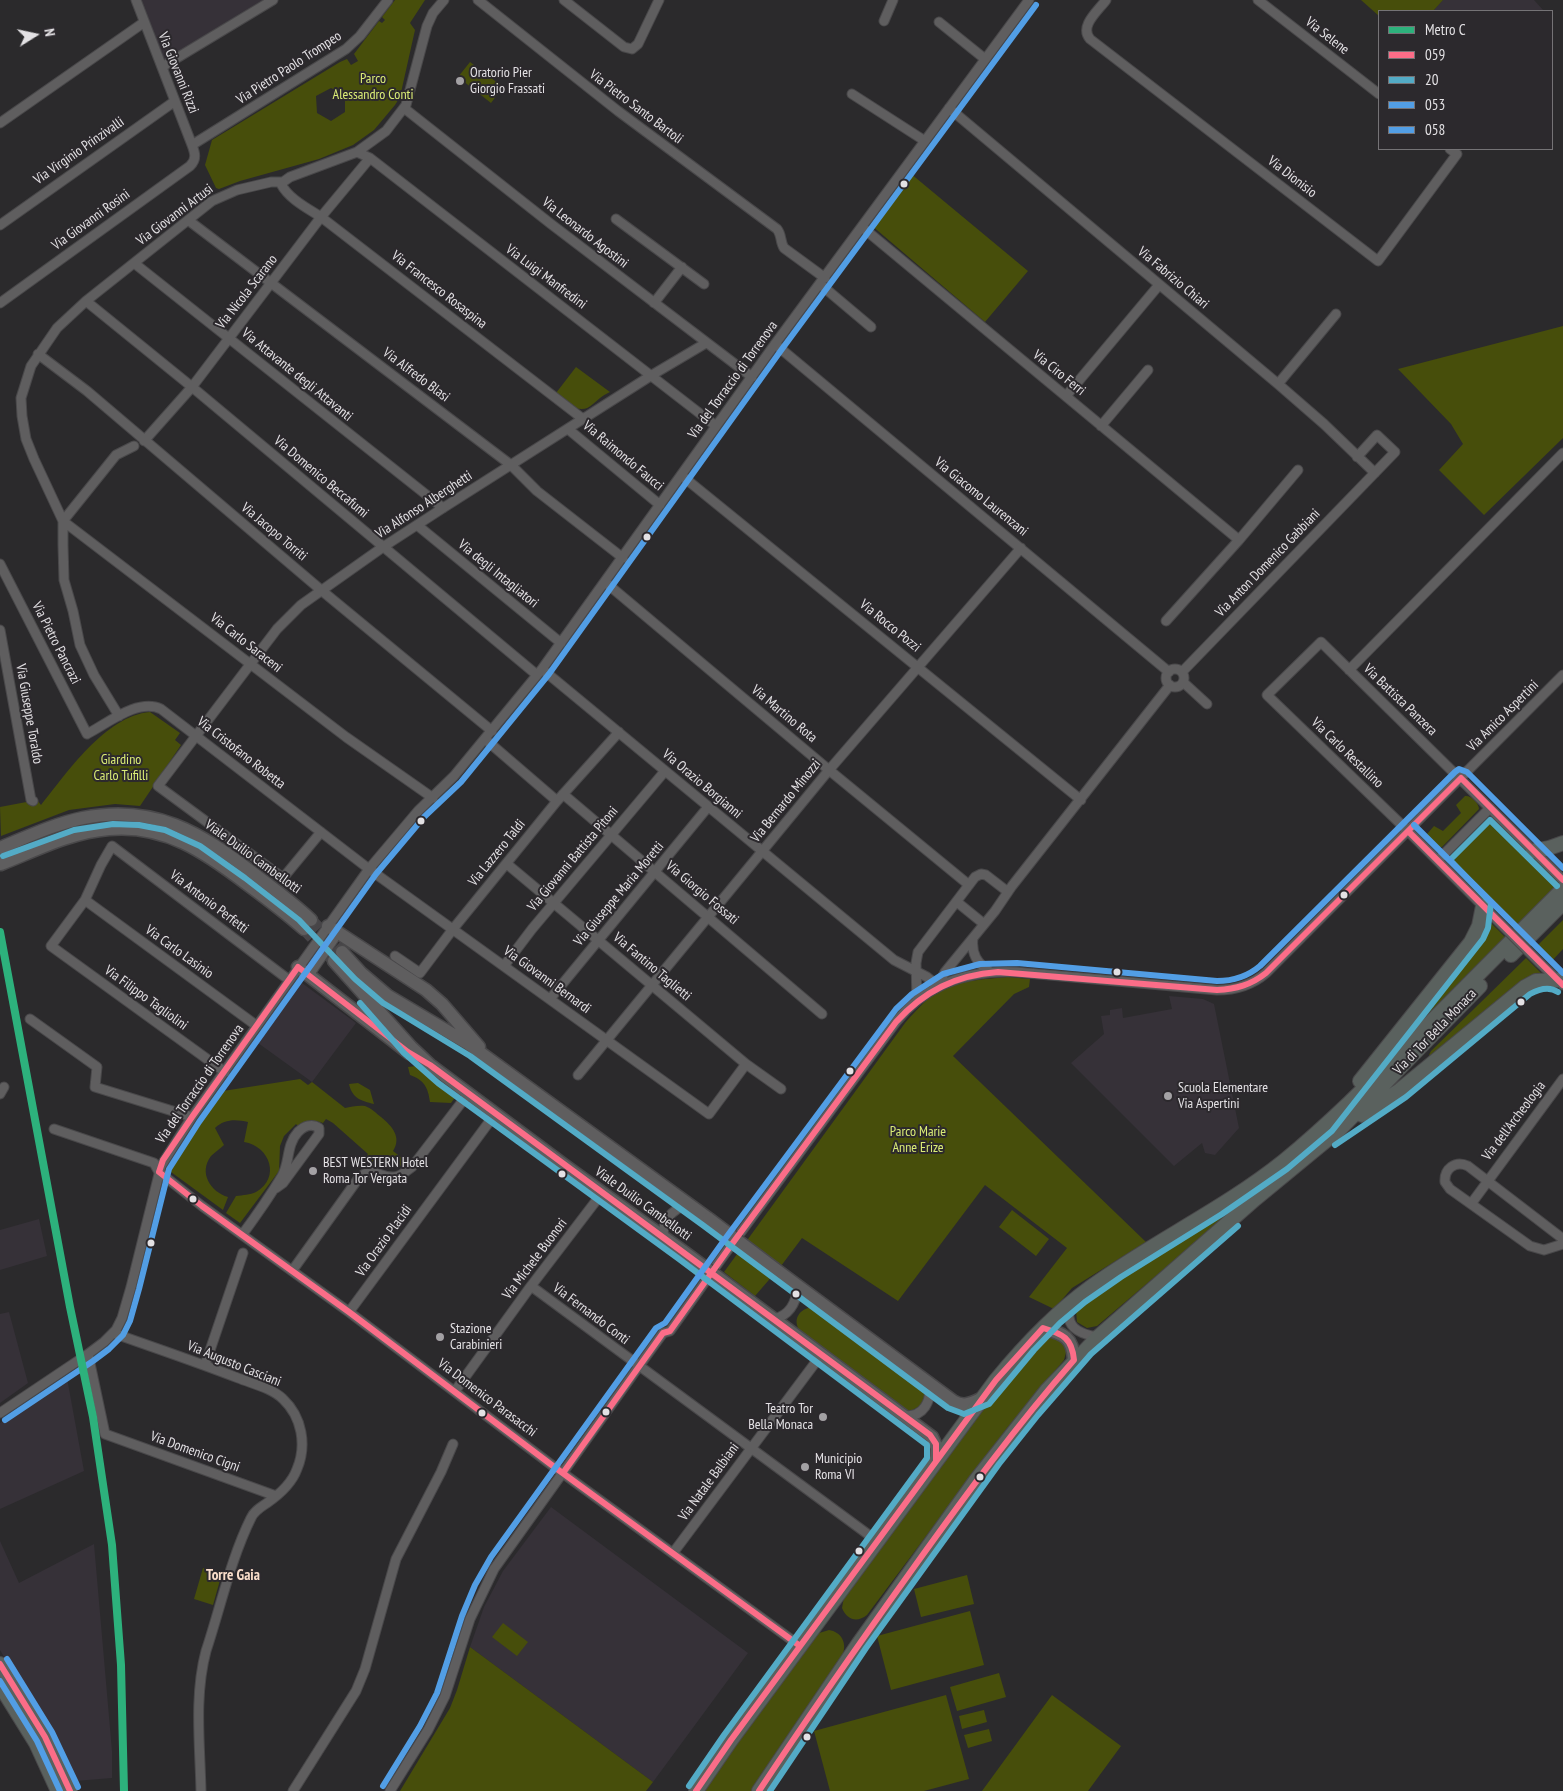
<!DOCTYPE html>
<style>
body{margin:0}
#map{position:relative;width:1563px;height:1791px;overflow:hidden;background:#2b2a2c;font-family:"PT Sans Narrow",sans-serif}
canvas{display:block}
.legend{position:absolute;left:1378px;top:10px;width:175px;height:140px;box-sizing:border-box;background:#2c292d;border:1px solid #757376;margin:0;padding:6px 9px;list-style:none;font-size:15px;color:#e3e1e4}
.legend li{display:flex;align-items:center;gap:10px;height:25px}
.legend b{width:25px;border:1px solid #757376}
.north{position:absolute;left:10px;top:10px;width:50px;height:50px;-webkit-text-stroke:4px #2c292d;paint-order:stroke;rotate:80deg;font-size:14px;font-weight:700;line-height:20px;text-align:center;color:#e3e1e4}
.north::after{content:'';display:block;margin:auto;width:18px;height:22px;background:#e3e1e4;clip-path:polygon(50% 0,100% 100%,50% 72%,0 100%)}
</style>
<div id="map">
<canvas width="1563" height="1791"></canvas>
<ul class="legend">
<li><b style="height:6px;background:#2db17c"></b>Metro C</li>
<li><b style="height:6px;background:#fb6d88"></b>059</li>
<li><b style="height:6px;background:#53abc6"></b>20</li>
<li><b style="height:6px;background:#529ee5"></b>053</li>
<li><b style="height:6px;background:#529ee5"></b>058</li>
</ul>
<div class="north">N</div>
</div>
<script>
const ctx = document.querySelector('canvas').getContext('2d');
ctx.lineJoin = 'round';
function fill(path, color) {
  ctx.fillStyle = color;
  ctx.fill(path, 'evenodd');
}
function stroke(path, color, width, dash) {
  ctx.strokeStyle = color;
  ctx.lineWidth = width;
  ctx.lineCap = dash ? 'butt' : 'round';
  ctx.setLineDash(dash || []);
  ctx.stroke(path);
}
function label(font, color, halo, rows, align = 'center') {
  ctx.font = font + ' "PT Sans Narrow",sans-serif';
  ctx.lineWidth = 4;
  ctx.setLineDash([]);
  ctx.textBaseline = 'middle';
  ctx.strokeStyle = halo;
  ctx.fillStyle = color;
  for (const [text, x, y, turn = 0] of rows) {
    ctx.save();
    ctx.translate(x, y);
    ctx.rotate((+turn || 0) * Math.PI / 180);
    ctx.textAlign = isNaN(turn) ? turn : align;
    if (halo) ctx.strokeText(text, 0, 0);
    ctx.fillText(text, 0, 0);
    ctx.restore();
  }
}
const built = new Path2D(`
 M137 0H273L162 67Z
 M1443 0H1534L1544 11H1433Z
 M302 983 356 1023 312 1082 258 1043Z
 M1169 996 1203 999 1214 1004 1239 1128 1215 1155 1205 1153 1202 1143 1174 1166 1071 1063 1104 1034 1101 1016 1110 1015V1010L1122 1008 1123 1018 1172 1009Z
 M39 1219 47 1256 0 1270V1230Z
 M9 1312 28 1383 0 1403V1314Z
 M67 1378 84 1471 0 1509V1423Z
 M551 1507 748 1653 653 1782 470 1647 484 1607 503 1571Z
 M0 1541 19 1583 94 1544 112 1751V1778L75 1781 0 1650Z`);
const green = new Path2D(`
 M395 0H425L410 23 415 30 400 97 395 105 374 130 353 145 319 159 240 181 219 189 216 188 205 165 212 140 340 62 347 59 351 65 358 61 354 54 379 21 382 23 385 20 382 17ZM331 88 345 95V112L331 121 317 113 316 96Z
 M1361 0H1443L1433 11H1379V16Z
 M470 62 503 87 491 103 458 77Z
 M910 173 1028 271 985 322 871 225Z
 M1563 326V438L1484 515 1439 470 1463 444 1451 424 1398 369Z
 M576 367 610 392C603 395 599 399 593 404 579 417 568 402 556 393Z
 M150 712 180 733 175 740 181 745 140 806 115 804 69 810 1 836 0 807 37 800 41 805C67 773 105 716 150 712Z
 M1465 796C1471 795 1479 803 1479 809L1442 847H1436L1428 840 1427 834 1434 826 1443 831 1461 813 1456 805Z
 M1492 821 1499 824 1560 882 1516 928 1453 865 1456 856 1487 823Z
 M1488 920 1506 938 1410 1034V1029L1485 928Z
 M1563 920V949L1550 963 1535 948Z
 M1526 958 1542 974 1431 1056 1429 1055 1431 1051Z
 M1008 977 1030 979 1029 987 1014 994 953 1056 1146 1242 1072 1288 1054 1309 1029 1297 1067 1248 985 1185 898 1301 802 1238 781 1266 755 1296 724 1272 905 1023C914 1013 930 994 942 989 963 980 986 979 1008 977Z
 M416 1066 456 1096 451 1103 430 1102C428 1087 424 1080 410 1075L408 1067Z
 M300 1079 308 1085 312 1082 345 1108C351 1107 358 1105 365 1106 371 1108 376 1113 381 1117 392 1126 402 1137 393 1151L407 1162C397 1170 391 1165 381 1163 372 1161 365 1164 358 1169L368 1154 333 1123 326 1119 323 1123C313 1120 308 1122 299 1127L296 1124 284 1136 280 1146 279 1171 240 1223 226 1213 236 1196C243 1195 250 1195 256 1192 281 1178 270 1146 244 1142L248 1122C236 1119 224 1119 215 1128L224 1145C220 1149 215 1152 211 1156 198 1173 211 1192 228 1197L223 1210 171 1172 172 1161 223 1091Z
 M358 1083 370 1090 374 1104C361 1101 352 1098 349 1084Z
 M1012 1210 1049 1239 1036 1256 999 1227Z
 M1220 1213 1224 1218 1097 1326 1087 1328 1077 1322 1076 1310 1080 1303 1142 1260Z
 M812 1307 817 1308 919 1384 923 1387 925 1397 920 1406 912 1410H905L800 1331C792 1320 799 1309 812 1307Z
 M1049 1336 1061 1339 1067 1349 1064 1360 1007 1428 867 1615C857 1623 847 1620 842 1608L844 1597 998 1390C1008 1377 1033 1341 1049 1336Z
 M203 1568 222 1573 213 1605 194 1599Z
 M967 1575 974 1604 921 1617 914 1589Z
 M970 1611 984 1665 891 1690 877 1636Z
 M503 1623 528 1642 517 1656 492 1637Z
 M829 1630C841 1632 847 1642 843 1654L751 1791H705L716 1771 816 1634Z
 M470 1647 653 1782 646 1791H400L450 1708 457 1690Z
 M999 1673 1006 1697 957 1711 950 1687Z
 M946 1695 969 1779 924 1791H830L814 1731Z
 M1052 1695 1121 1746 1088 1791H982Z
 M984 1710 987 1722 962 1729 959 1716Z
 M989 1729 992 1741 968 1748 964 1735Z`);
const secondaryTunnel = new Path2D(`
 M311 920 342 952
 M304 929 334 961`);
const minor = new Path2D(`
 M478 0 618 111 777 229C782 235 780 242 784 248L825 278
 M564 0 624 47 632 49 638 44 659 0
 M1106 0C1098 11 1079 26 1090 39L1378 261 1457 154 1450 149
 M1258 0 1379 94
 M884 21 893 0
 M939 22 985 59
 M162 67 273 0
 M852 94 925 141
 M404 108 551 224 752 377
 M949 108 1278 384 1324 424 1375 473
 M0 123 143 23
 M192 145 346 49 360 36 388 0
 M357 152 370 158 716 426
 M283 182 281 184C289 199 307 208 321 217L583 419
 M616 219 704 284
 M188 220 511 465 537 491 623 558
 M0 225 175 101
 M862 227 1239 540
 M134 263 443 508
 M820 284 871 327
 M86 301 192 387 537 675
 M0 303 190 166C197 159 195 153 192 145L136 0
 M654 303 682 267
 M775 344 1169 672
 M38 354 87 391 321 590 492 731
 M1278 384 1336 314
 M1066 396 1159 285
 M1101 426 1148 370
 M568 429 660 505
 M144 441 192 387 321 217 370 158
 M681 475 1081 800
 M63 521 346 737 433 798
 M63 521 116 455 134 446
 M417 525 561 643
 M0 564 87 734C108 723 138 698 161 709L369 869 709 1114 746 1064
 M605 582 829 770 969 885
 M1166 621 1239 540 1298 470
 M0 630 31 800 33 801
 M542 669 894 960 927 977 938 986 945 972 995 911 1012 886 1170 685
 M1166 678a9 9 0 1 1 18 0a9 9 0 1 1-18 0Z
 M1349 670 1563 453
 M1182 672 1395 452 1377 435 1357 457
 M1183 682 1207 704
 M119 716 94 675 80 645 73 611 64 580 63 545V521L34 459 26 439 22 416 21 398 31 366 57 328 86 301 212 201 237 190 271 182H283L290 177 357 152 386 131 406 105 427 26 433 13 444 0
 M485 739 557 801
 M563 794 822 1014
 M321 832 283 878 158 786 277 629 301 605 383 547 443 508 652 375 706 343
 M1438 860 1490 808
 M507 864 746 1064 781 1089
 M85 900 257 1026
 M957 902 984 924
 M1494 917 1408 831 1267 695 1321 642 1563 880
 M973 938C971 954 977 963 990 972
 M395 956 420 973 453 929 557 801 619 732
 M1540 963 1563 985
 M504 966 532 929 665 771
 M309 975 338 933
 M550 999 708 807
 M917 1001 916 963 918 952 975 877 981 874 986 875 1008 892
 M30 1019 97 1067 95 1087 192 1117
 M225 1072 51 946 85 900 101 865 112 846 289 980
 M578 1075 829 770 1021 548
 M0 1094 4 1087
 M54 1129 154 1163 159 1172 202 1206 349 1312 553 1466 800 1646
 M1471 1204 1563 1079
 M741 1232 896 1022C926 984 969 970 1016 972L1217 990C1236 990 1252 985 1266 973L1563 675
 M242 1235C256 1216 270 1196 282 1176 290 1163 286 1145 298 1132 304 1126 312 1123 319 1128V1134L283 1183 276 1188
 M663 1237C663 1219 671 1211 687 1204
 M1563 1239 1468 1166C1455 1160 1444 1169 1445 1182L1450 1189 1530 1246 1544 1250 1563 1244
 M716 1266 732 1244
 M292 1271 358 1179C372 1165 377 1177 393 1177 401 1177 406 1171 412 1167L468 1094
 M531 1286 877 1541
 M1071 1304C1063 1326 1078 1334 1098 1337
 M349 1312 495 1114
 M774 1319C790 1315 796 1303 798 1287
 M113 1333C155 1348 197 1362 238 1378 253 1384 272 1388 283 1399 302 1417 307 1445 297 1469 292 1483 280 1494 267 1503 261 1507 254 1511 251 1518 231 1558 220 1609 206 1651 194 1696 200 1745 201 1791
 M88 1354 105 1434 276 1496
 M205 1365 243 1253
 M455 1391 531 1286 602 1193
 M0 1413 88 1354 104 1342 116 1330 122 1318 131 1287 161 1166 192 1117 369 869 418 811 454 776 542 669 775 344 1029 0
 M904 1416C924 1417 932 1401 929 1383
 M673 1553 821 1355
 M293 1791 356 1691 365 1669 396 1559 441 1472 453 1444
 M390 1791 428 1730 445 1696 470 1619 494 1569 639 1366 663 1333 670 1331 707 1279`);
const secondary = new Path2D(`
 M0 848C27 837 54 824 83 818 154 804 200 832 254 874 274 889 293 903 311 920
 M1 864C36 850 71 832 109 829 165 824 205 852 247 884 266 898 286 913 304 929
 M328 926 426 990 442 1004 479 1047
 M342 952 361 973 388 996 467 1043 709 1219
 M334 961 411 1047 430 1065 564 1165 684 1252
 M298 967 409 1053
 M775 1269 953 1401C964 1408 972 1403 983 1398
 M751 1302 932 1437 937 1448 936 1461
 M1043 1328C1064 1334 1073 1337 1074 1360`);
const primary = new Path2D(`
 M1533 851 1549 848 1563 843
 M1511 955 1563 903
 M1360 1081 1471 942 1479 926 1483 906
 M1362 1115 1400 1090 1525 987 1536 981 1558 980
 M0 1664 45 1737 70 1791
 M0 1685 36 1743 58 1791
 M696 1791 731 1740 996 1380C1024 1346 1055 1313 1091 1287 1153 1242 1224 1209 1284 1161 1329 1124 1370 1083 1411 1042 1462 991 1512 940 1563 889
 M759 1791 859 1643 976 1480 1047 1390 1098 1337 1255 1199 1340 1129 1480 986`);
const minorBridge = new Path2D(`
 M1494 917 1540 963`);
const secondaryBridge = new Path2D(`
 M709 1219 775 1269
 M684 1252 751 1302`);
const bus1 = new Path2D(`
 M1408 831 1563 985
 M563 1473 663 1333 670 1331 732 1244 896 1022C924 991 956 975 998 972L1217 990C1236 989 1251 985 1266 973L1461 778 1563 880
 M800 1646 553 1466 349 1312 202 1206 159 1172 163 1160 192 1117 298 967 408 1052 430 1065 930 1435 936 1444V1461
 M0 1664 45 1737 70 1791
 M696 1791 731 1740 996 1380 1043 1328C1063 1334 1072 1338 1074 1360 1016 1426 965 1496 914 1567 861 1641 809 1715 759 1791`);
const bus2 = new Path2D(`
 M3 856 74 830 113 824 139 825 165 830 200 846 245 878 299 920 355 979 383 1003 470 1056 704 1226 948 1408 964 1414 989 1404 1034 1350 1060 1323 1085 1302 1121 1277 1222 1214 1287 1169 1332 1131 1483 939 1488 928 1491 903 1450 860 1490 820 1557 886
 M360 1003 404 1053 438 1083 679 1259 927 1445V1458L724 1735 689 1786
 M1335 1145 1406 1097 1530 994C1539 989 1549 986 1558 992
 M770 1791 866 1648 999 1464 1038 1415 1091 1354 1238 1226`);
const bus3 = new Path2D(`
 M5 1420 93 1361 109 1349 123 1335 130 1321 139 1289 169 1169 199 1122 376 874 424 817 461 782 549 674 782 349 1036 5
 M0 1681 37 1741 60 1791`);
const bus4 = new Path2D(`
 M1414 825 1563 973
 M7 1659 52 1732 78 1787
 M383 1786 420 1726 437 1693 462 1616 475 1585 491 1557 656 1328 665 1323 725 1239 896 1009 912 994 943 974 980 964 1017 963 1217 981C1234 981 1247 977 1260 966L1455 772 1459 769 1467 772 1563 868`);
const metro1 = new Path2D(`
 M0 932 70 1307 93 1417 112 1545 121 1665 124 1791`);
const markers = [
 [460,81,5,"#a3a1a4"],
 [904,184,4.5,"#e3e1e4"],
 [647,537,4.5,"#e3e1e4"],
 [421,821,4.5,"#e3e1e4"],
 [1344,895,4.5,"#e3e1e4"],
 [1117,972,4.5,"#e3e1e4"],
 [1521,1002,4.5,"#e3e1e4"],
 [850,1071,4.5,"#e3e1e4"],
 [1168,1096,5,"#a3a1a4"],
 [313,1171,5,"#a3a1a4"],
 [562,1174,4.5,"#e3e1e4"],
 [193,1199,4.5,"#e3e1e4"],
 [151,1243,4.5,"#e3e1e4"],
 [796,1294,4.5,"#e3e1e4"],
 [440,1337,5,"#a3a1a4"],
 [606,1412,4.5,"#e3e1e4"],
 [482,1413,4.5,"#e3e1e4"],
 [823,1417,5,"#a3a1a4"],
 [805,1467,5,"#a3a1a4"],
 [980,1477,4.5,"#e3e1e4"],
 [859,1551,4.5,"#e3e1e4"],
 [807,1737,4.5,"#e3e1e4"]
];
const streetNames = [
 ["Via Selene",1327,36,38],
 ["Via Pietro Paolo Trompeo",289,68,-33],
 ["Via Giovanni Rizzi",178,73,68],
 ["Via Pietro Santo Bartoli",636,107,37],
 ["Via Virginio Prinzivalli",79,151,-35],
 ["Via Dionisio",1292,177,38],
 ["Via Giovanni Artusi",175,215,-37],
 ["Via Giovanni Rosini",91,220,-36],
 ["Via Leonardo Agostini",585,233,38],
 ["Via Luigi Manfredini",546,277,37],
 ["Via Fabrizio Chiari",1173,278,40],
 ["Via Francesco Rosaspina",439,290,38],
 ["Via Nicola Scarano",247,292,-52],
 ["Via Ciro Ferri",1059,373,39],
 ["Via Attavante degli Attavanti",297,375,39],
 ["Via Alfredo Blasi",416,375,37],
 ["Via del Torraccio di Torrenova",733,380,-54],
 ["Via Raimondo Faucci",623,456,40],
 ["Via Domenico Beccafumi",321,477,40],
 ["Via Giacomo Laurenzani",981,497,39],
 ["Via Alfonso Alberghetti",424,505,-33],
 ["Via Jacopo Torriti",274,532,40],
 ["Via Anton Domenico Gabbiani",1268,563,-46],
 ["Via degli Intagliatori",498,574,39],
 ["Via Rocco Pozzi",890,626,39],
 ["Via Pietro Pancrazi",56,643,63],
 ["Via Carlo Saraceni",246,643,38],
 ["Via Battista Panzera",1400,700,44],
 ["Via Giuseppe Toraldo",29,714,80],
 ["Via Martino Rota",784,714,40],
 ["Via Amico Aspertini",1503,716,-45],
 ["Via Cristofano Robetta",241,753,38],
 ["Via Carlo Restallino",1347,753,44],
 ["Via Orazio Borgianni",702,784,40],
 ["Via Bernardo Minozzi",786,801,-51],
 ["Via Lazzero Taldi",497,853,-51],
 ["Viale Duilio Cambellotti",253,857,36],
 ["Via Giovanni Battista Pitoni",573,859,-50],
 ["Via Giorgio Fossati",702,893,40],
 ["Via Giuseppe Maria Moretti",619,894,-50],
 ["Via Antonio Perfetti",209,902,37],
 ["Via Carlo Lasinio",179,952,36],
 ["Via Fantino Taglietti",652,967,40],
 ["Via Giovanni Bernardi",547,980,36],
 ["Via Filippo Tagliolini",146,998,36],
 ["Via di Tor Bella Monaca",1435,1032,-46],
 ["Via del Torraccio di Torrenova",200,1084,-55],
 ["Via dell'Archeologia",1514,1121,-53],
 ["Viale Duilio Cambellotti",643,1204,36],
 ["Via Orazio Placidi",384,1241,-54],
 ["Via Michele Buonori",535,1259,-53],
 ["Via Fernando Conti",591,1314,37],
 ["Via Augusto Casciani",234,1364,22],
 ["Via Domenico Parasacchi",487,1398,37],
 ["Via Domenico Cigni",195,1452,20],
 ["Via Natale Balbiani",709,1482,-54]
];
const poiNames = [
 ["Oratorio Pier",470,73],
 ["Giorgio Frassati",470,89],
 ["Scuola Elementare",1178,1088],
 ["Via Aspertini",1178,1104],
 ["BEST WESTERN Hotel",323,1163],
 ["Roma Tor Vergata",323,1179],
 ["Stazione",450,1329],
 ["Carabinieri",450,1345],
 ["Teatro Tor",813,1409,"right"],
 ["Bella Monaca",813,1425,"right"],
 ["Municipio",815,1459],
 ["Roma VI",815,1475]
];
const parkNames = [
 ["Parco",373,79],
 ["Alessandro Conti",373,95],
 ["Giardino",121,760],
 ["Carlo Tufilli",121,776],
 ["Parco Marie",918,1132],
 ["Anne Erize",918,1148]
];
const neighbourhoodNames = [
 ["Torre Gaia",233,1576]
];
fill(built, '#363138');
fill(green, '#474e0b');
stroke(secondaryTunnel, '#474548', 12, [12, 6]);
stroke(minor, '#49484a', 11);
stroke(secondary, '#49484a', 15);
stroke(primary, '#49484a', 16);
stroke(minor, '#5f5e5f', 9);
stroke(secondary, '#5f5e5f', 12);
stroke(primary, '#5a615e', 14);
stroke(minorBridge, '#49484a', 11, []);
stroke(secondaryBridge, '#49484a', 15, []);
stroke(minorBridge, '#5f5e5f', 9);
stroke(secondaryBridge, '#5f5e5f', 12);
stroke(bus1, '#fb6d88', 6);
stroke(bus2, '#53abc6', 6);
stroke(bus3, '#529ee5', 6);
stroke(bus4, '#529ee5', 6);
stroke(metro1, '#2db17c', 8);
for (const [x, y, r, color] of markers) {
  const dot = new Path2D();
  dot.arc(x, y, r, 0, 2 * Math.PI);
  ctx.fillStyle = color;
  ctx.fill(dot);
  stroke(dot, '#2c292d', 2);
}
label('14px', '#e3e1e4', '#2c292d', streetNames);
label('14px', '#e3e1e4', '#2c292d', poiNames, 'left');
label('14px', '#dbed76', '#2c292d', parkNames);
label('bold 15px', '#f9ddca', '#2c292d', neighbourhoodNames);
</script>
